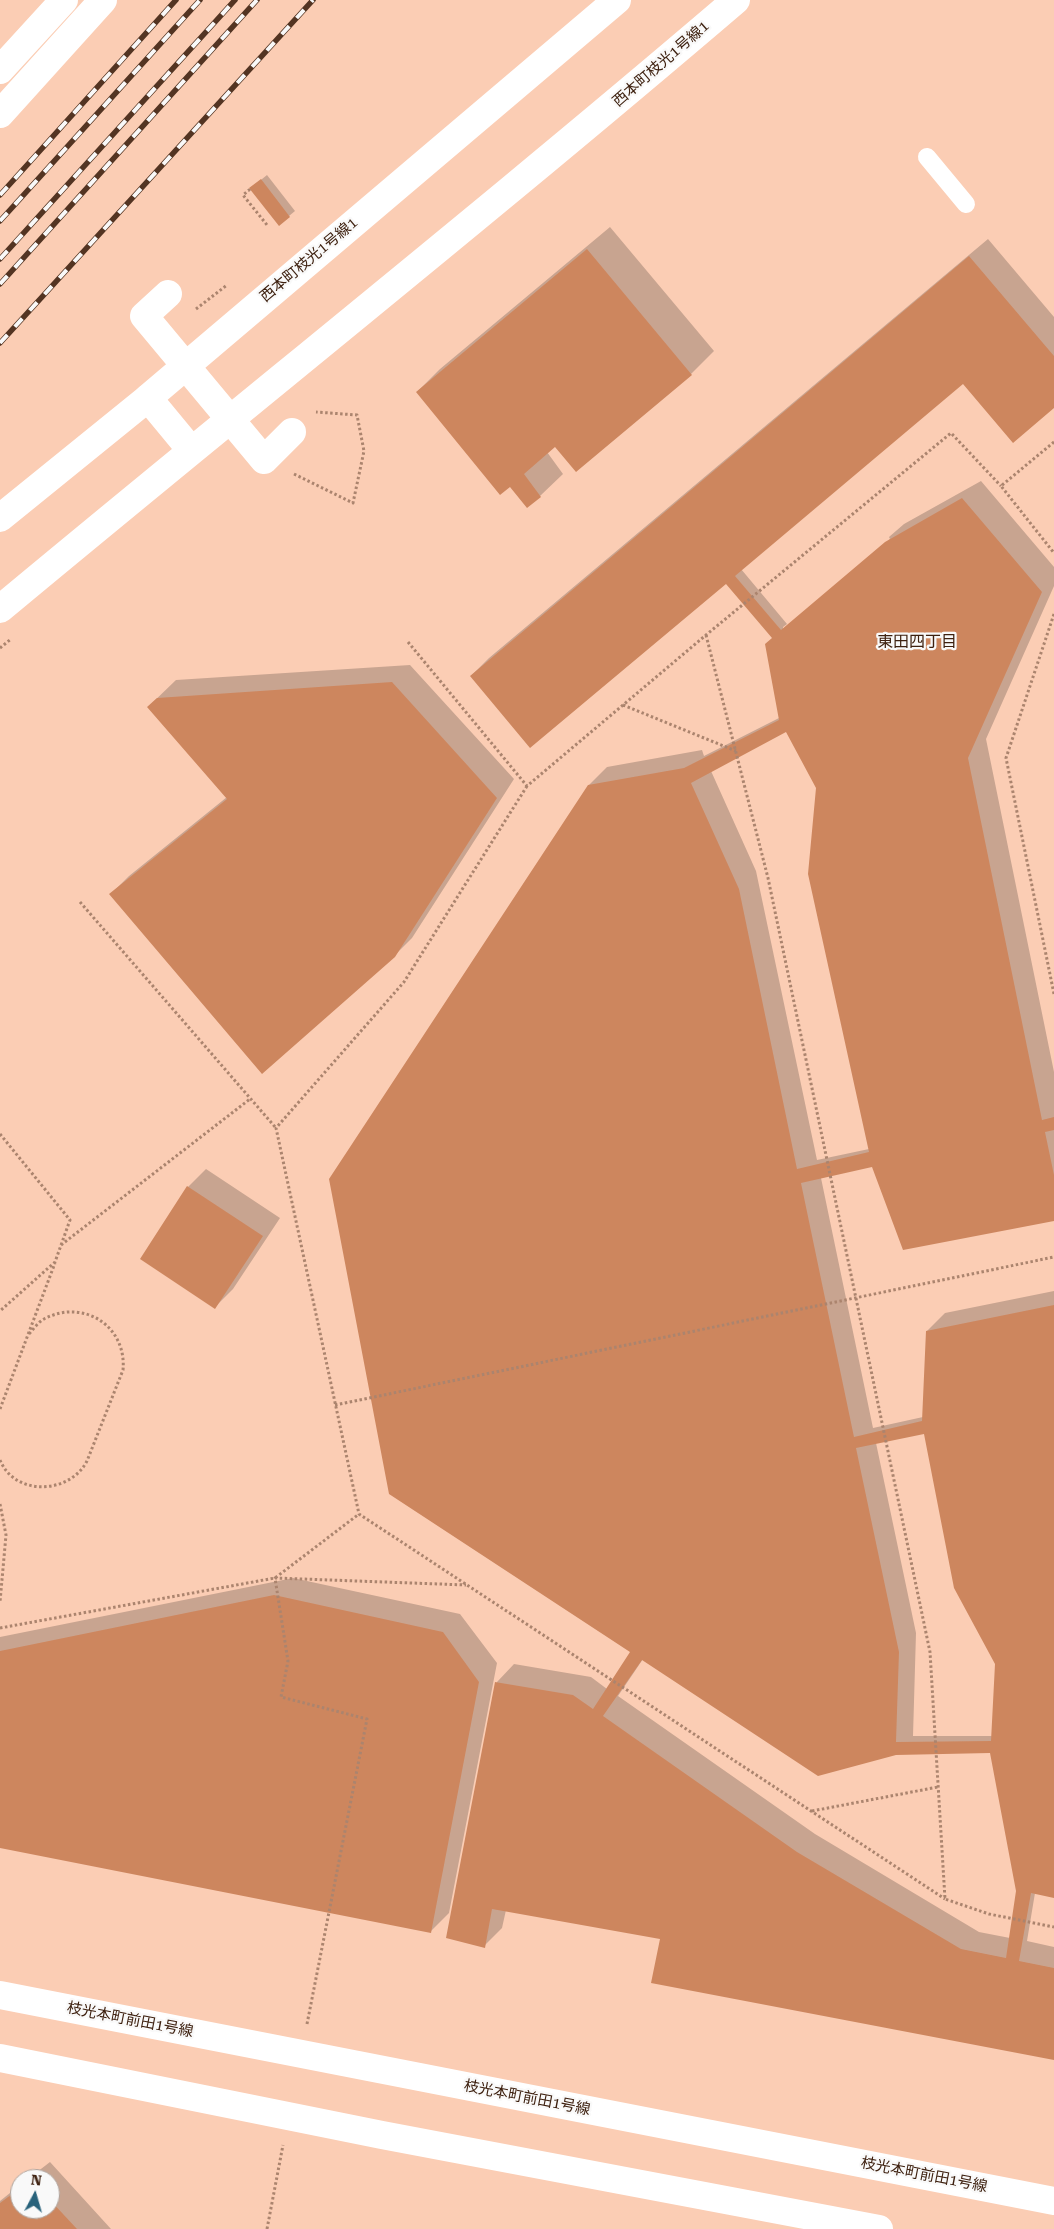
<!DOCTYPE html>
<meta charset="utf-8">
<style>
body{margin:0}
#map{position:relative;width:1054px;height:2229px;overflow:hidden;background:#fbcdb4;font-family:"Roboto Serif",serif}
canvas{display:block}
.north{position:absolute;left:10px;top:2169px;width:50px;height:50px;box-sizing:border-box;background:#f9f9f9;border:1px solid #aea39c;border-radius:50%;rotate:6deg;font-size:14px;font-weight:700;line-height:20px;text-align:center;color:#3e2110}
.north::after{content:'';display:block;margin:auto;width:18px;height:22px;background:#28627b;clip-path:polygon(50% 0,100% 100%,50% 72%,0 100%)}
</style>
<div id="map">
<canvas width="1054" height="2229"></canvas>
<div class="north">N</div>
</div>
<script>
const ctx = document.querySelector('canvas').getContext('2d');
ctx.lineJoin = 'round';
function fill(path, color) {
  ctx.fillStyle = color;
  ctx.fill(path, 'evenodd');
}
function stroke(path, color, width, dash) {
  ctx.strokeStyle = color;
  ctx.lineWidth = width;
  ctx.lineCap = dash ? 'butt' : 'round';
  ctx.setLineDash(dash || []);
  ctx.stroke(path);
}
function label(font, color, halo, rows, align = 'center') {
  ctx.font = font + ' "Roboto Serif","Noto Sans JP",serif';
  ctx.lineWidth = 4.5;
  ctx.setLineDash([]);
  ctx.textBaseline = 'middle';
  ctx.strokeStyle = halo;
  ctx.fillStyle = color;
  for (const [text, x, y, turn = 0] of rows) {
    ctx.save();
    ctx.translate(x, y);
    ctx.rotate((+turn || 0) * Math.PI / 180);
    ctx.textAlign = isNaN(turn) ? turn : align;
    if (halo) ctx.strokeText(text, 0, 0);
    ctx.fillText(text, 0, 0);
    ctx.restore();
  }
}
const shadow = new Path2D(`
 M267 175 295 211 289 216 251 188Z
 M610 227 714 351 691 374 576 471 555 445 547 452 563 474 540 496 510 485 417 392 440 369Z
 M988 239 1054 317V406L963 382 741 569 787 624 783 627V631L890 539 889 537 904 524 981 481 1054 567V586L986 739 1054 1072V1220L873 1165 821 1178 873 1428 923 1417 927 1331 945 1313 1054 1291V1897L1035 1893 1027 1941 1054 1947V2059L662 1938 506 1910 502 1928 484 1946 497 1682 514 1664 591 1677 607 1689 631 1653 589 785 607 767 702 750 704 756 779 718 774 637 733 578 471 676 489 658ZM786 731 817 787 869 1149 817 1160 756 871 711 771ZM925 1431 996 1663 992 1736H913L916 1633 876 1443ZM643 1659 896 1753 991 1752 1018 1891 1010 1938 979 1932 815 1834 618 1696Z
 M410 665 514 779 412 938 394 956 111 894 129 876 227 797 148 707 176 680Z
 M206 1169 280 1218 233 1289 215 1307 188 1187Z
 M293 1578 460 1614 497 1663 449 1913 431 1931 0 1847V1637Z
 M50 2162 111 2229H0V2201L20 2185V2209H50V2179H28Z`);
const building = new Path2D(`
 M261 179 290 217 279 226 249 188Z
 M587 249 692 375 576 472 555 447 524 474 541 497 527 508 510 487 500 495 416 392Z
 M969 256 1054 356V408L1013 443 963 384 735 576 781 630 885 542 962 498 1042 592 968 758 1042 1120 1054 1117V1130L1045 1132 1054 1175V1221L903 1250 872 1167 801 1183 854 1437 922 1421 926 1331 1054 1305V1898L1031 1893 1019 1961 1054 1968V2060L651 1983 660 1939 492 1909 485 1948 446 1938 495 1682 573 1695 593 1709 630 1652 389 1494 329 1179 588 785 684 768 779 720 765 644 772 638 726 584 530 748 470 676ZM786 732 816 788 808 874 869 1152 797 1169 739 889 691 783ZM924 1434 954 1588 995 1664 991 1741 896 1742 899 1652 856 1448ZM642 1660 818 1776 896 1755 990 1753 1016 1891 1006 1958 961 1949 797 1852 603 1716Z
 M392 682 497 798 395 957 262 1074 109 894 227 799 147 707 157 698Z
 M187 1186 263 1236 215 1309 140 1259Z
 M274 1595 443 1632 479 1682 431 1933 0 1848V1651Z
 M20 2188V2209H50V2200L77 2229H0V2203Z`);
const path = new Path2D(`
 M250 191 249 190 243 195 267 225
 M196 309 227 285
 M1054 442 1001 486 1054 553
 M294 474 353 503 364 451 357 415 316 412
 M1054 614 1006 758 1054 994
 M706 635 768 878 930 1652 945 1899 989 1914 1054 1927
 M408 642 527 786 706 635 951 433 1001 486
 M0 648 11 639
 M623 705 736 751
 M527 786 404 982 276 1128 359 1514 945 1899
 M80 902 276 1128
 M0 1134 70 1220 55 1262 0 1311
 M61 1245 250 1099
 M335 1405 1054 1257
 M0 1409 55 1263
 M0 1460C15 1497 70 1494 87 1461L123 1370C127 1326 83 1298 44 1319 38 1322 33 1330 28 1335
 M0 1504 6 1535 0 1602
 M0 1628 275 1578 359 1514
 M812 1811 938 1787
 M307 2024 367 1719 281 1697 288 1661 275 1578 466 1585
 M267 2229 283 2145`);
const service = new Path2D(`
 M927 157 966 204`);
const pedestrian = new Path2D(`
 M168 294 144 316 264 460 292 432`);
const minor = new Path2D(`
 M148 398 191 450`);
const tertiary = new Path2D(`
 M0 518 148 398 617 0
 M0 609C245 405 494 207 736 0
 M0 1995 1054 2201
 M0 2058 382 2135 879 2229`);
const motorway = new Path2D(`
 M0 70 64 0
 M0 114 103 0`);
const rail = new Path2D(`
 M0 195 176 0
 M0 221 200 0
 M0 259 235 0
 M0 284 257 0
 M0 343 313 0`);
const streetNames = [
 ["西本町枝光1号線1",661,64,-41],
 ["西本町枝光1号線1",309,260,-40],
 ["枝光本町前田1号線",130,2020,11],
 ["枝光本町前田1号線",527,2098,11],
 ["枝光本町前田1号線",924,2175,11]
];
const neighbourhoodNames = [
 ["東田四丁目",917,642]
];
fill(shadow, '#0003');
fill(building, '#cd865e');
stroke(path, '#ab846e', 3, [2.5, 2.5]);
stroke(service, '#fff', 18);
stroke(pedestrian, '#fff', 28);
stroke(minor, '#fff', 28);
stroke(tertiary, '#fff', 28);
stroke(motorway, '#fff', 28);
stroke(rail, '#533422', 5.5);
stroke(rail, '#f9f9f9', 4, [11]);
label('15px', '#3e2110', '#f9f9f9', streetNames);
label('16px', '#3e2110', '#f9f9f9', neighbourhoodNames);
</script>
